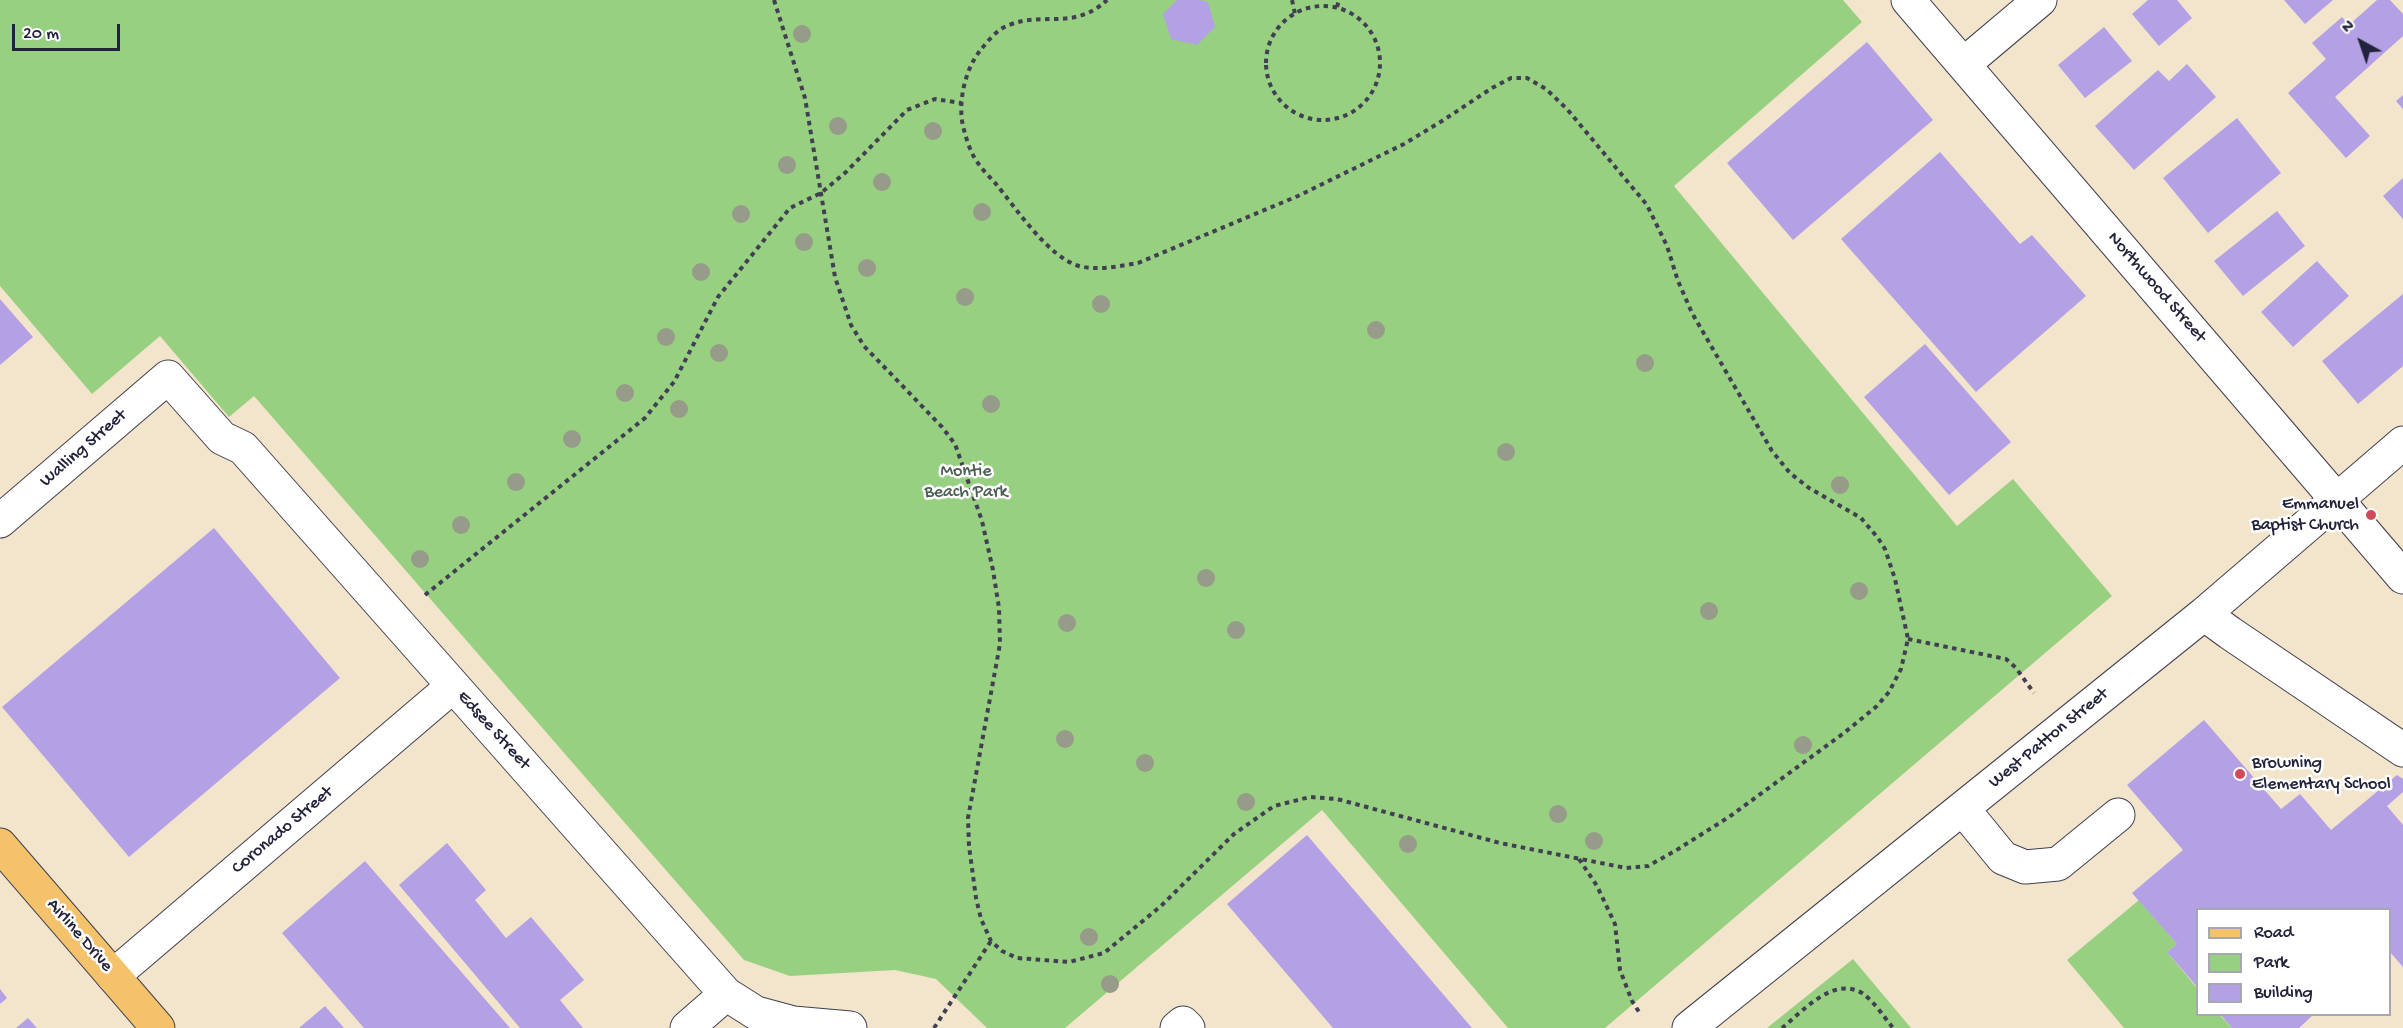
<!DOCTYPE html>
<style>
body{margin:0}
#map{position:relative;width:2403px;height:1028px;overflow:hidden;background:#f2e5cb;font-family:"Gochi Hand",sans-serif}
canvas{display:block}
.legend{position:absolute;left:2196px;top:908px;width:195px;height:108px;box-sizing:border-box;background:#fff;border:2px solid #a7a7b1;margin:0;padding:8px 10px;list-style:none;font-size:18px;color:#22223b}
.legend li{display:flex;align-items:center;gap:12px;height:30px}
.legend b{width:30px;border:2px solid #a7a7b1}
.north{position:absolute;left:2331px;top:12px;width:60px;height:60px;-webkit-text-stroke:4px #fff;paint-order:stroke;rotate:320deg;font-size:16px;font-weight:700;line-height:24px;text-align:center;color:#22223b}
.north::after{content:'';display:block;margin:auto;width:21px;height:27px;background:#22223b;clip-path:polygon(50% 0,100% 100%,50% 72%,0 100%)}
.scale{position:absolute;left:12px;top:24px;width:108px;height:27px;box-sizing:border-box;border:3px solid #22223b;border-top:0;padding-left:8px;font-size:18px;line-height:21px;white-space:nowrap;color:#22223b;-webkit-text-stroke:4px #fff;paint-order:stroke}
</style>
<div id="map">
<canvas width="2403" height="1028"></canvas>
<ul class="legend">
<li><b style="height:8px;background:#f3c26a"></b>Road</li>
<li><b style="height:16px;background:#98d082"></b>Park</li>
<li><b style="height:16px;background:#b4a0e4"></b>Building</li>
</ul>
<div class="north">N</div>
<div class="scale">20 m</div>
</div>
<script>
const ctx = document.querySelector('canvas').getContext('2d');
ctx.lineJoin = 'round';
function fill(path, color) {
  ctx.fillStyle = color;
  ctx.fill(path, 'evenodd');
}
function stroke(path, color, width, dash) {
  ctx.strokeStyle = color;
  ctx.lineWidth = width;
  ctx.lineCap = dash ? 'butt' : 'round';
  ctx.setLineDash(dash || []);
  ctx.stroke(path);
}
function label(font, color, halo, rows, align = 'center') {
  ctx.font = font + ' "Gochi Hand",sans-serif';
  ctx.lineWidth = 5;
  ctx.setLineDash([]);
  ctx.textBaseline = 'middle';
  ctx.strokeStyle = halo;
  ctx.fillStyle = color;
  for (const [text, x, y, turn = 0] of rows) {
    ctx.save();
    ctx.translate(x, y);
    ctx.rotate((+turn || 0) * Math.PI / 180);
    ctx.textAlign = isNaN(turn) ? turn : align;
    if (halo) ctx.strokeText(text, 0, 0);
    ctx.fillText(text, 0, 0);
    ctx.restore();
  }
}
const green = new Path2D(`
 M0 0H1843L1862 22 1674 186 1957 526 2013 479 2112 596 1605 1028H1508L1322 810 1065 1028H987L936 979 895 970 790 976 744 960 254 396 229 417 160 336 92 394 0 286Z
 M2139 900 2177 944 2167 952 2197 988 2198 1014 2220 1015 2232 1028H2124L2067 960Z
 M1853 959 1911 1028H1767Z`);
const building = new Path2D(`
 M1177 0H1200L1208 2 1215 27 1197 45 1171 39 1163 14Z
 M2148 0H2177L2192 18 2159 46 2132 14Z
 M2284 0H2333L2305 24Z
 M2377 0H2390L2403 14V36L2335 97 2370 136 2346 158 2288 93 2326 59 2312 43 2342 17 2349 25Z
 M2104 27 2132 61 2085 98 2058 65Z
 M1867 42 1933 120 1793 240 1727 163Z
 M2187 64 2216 97 2134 170 2095 126 2158 70 2169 81Z
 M2403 95V109L2396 101Z
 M2237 118 2281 173 2208 233 2163 178Z
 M1940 152 2020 244 2032 235 2086 296 1976 392 1841 239Z
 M2403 178V219L2383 196Z
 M2277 211 2305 246 2243 296 2214 261Z
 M2317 261 2349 296 2293 347 2261 312Z
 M2403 294V366L2358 404 2322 361Z
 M0 299 33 337 0 365Z
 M1925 344 2011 442 1949 495 1864 397Z
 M214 528 340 678 129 857 2 707Z
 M2204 720 2281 809 2300 794 2331 830 2397 775 2403 779V792L2387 806 2403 825V967L2390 952V910H2198V988L2167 952 2177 944 2132 893 2183 850 2127 785Z
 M1307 835 1472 1028H1333L1227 904Z
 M447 843 486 890 475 900 506 938 531 917 584 980 560 1000 583 1028H520L399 885Z
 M365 861 510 1028H364L282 933Z
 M0 989 7 998 0 1004Z
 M325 1006 344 1028H299Z
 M2220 1014H2314L2299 1028H2232Z
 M28 1018 37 1028H16Z`);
const path = new Path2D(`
 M774 0 805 98 835 277 851 325 864 346 942 427 955 444 982 521 993 570 999 608 1000 644 968 818 969 846 976 898 981 919 991 941 1002 951 1017 958 1069 962 1104 953 1161 906 1234 834 1274 806 1310 797 1337 799 1500 843 1626 868 1648 866 1675 851 1729 817 1844 733 1877 706 1889 692 1901 669 1908 639 1895 579 1885 549 1878 538 1861 518 1809 488 1790 473 1772 451 1692 313 1678 281 1667 246 1647 205 1567 109 1546 89 1527 78H1511L1492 88 1442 121 1404 144 1298 196 1138 263C1120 266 1098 271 1079 266 1048 257 1016 208 996 184 990 177 983 171 978 163 971 154 967 141 964 130 957 106 964 72 979 52 987 42 997 29 1009 25 1044 11 1074 31 1107 0
 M1292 0 1295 14
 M1266 63a57 57 0 1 1 114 0a57 57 0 1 1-114 0Z
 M1337 7 1339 0
 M425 595 645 418 674 382 718 297 790 208 821 193 846 172 907 110 935 99 961 103
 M1908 639 2006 659 2016 668 2034 693
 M1579 859 1597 886 1615 924 1620 970 1632 1001 1639 1012
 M934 1028 991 941
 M1782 1028C1803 1011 1833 976 1862 993 1874 1001 1884 1017 1893 1028`);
const minor = new Path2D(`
 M1908 0 2403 577
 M1964 64 2040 0
 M0 521 168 377 222 438 243 448 726 994 756 1013 793 1023 850 1028
 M2204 614 2230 633 2403 750
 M1963 809 2003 858 2025 867 2058 864 2118 815
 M113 976 453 686
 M687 1028 726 994
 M1177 1028 1183 1023 1188 1028
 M1689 1028 2204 614 2403 443`);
const major = new Path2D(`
 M0 845 158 1028`);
const trees = [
 [802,34],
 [838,126],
 [933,131],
 [787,165],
 [882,182],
 [982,212],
 [741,214],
 [804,242],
 [867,268],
 [701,272],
 [965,297],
 [1101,304],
 [1376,330],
 [666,337],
 [719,353],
 [1645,363],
 [625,393],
 [991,404],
 [679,409],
 [572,439],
 [1506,452],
 [516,482],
 [1840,485],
 [461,525],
 [420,559],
 [1206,578],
 [1859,591],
 [1709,611],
 [1067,623],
 [1236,630],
 [1065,739],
 [1803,745],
 [1145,763],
 [1246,802],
 [1558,814],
 [1594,841],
 [1408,844],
 [1089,937],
 [1110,984]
];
const markers = [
 [2371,515,6,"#d1495b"],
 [2240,774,6,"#d1495b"]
];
const streetNames = [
 ["Northwood Street",2156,288,49],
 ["Walling Street",84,449,-41],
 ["Edsee Street",493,731,48],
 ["West Patton Street",2049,739,-39],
 ["Coronado Street",283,831,-40],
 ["Airline Drive",79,936,49]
];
const parkNames = [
 ["Montie",966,472],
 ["Beach Park",966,493]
];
const poiNames = [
 ["Emmanuel",2359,505],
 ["Baptist Church",2359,526],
 ["Browning",2252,764,"left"],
 ["Elementary School",2252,785,"left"]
];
fill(green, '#98d082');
fill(building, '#b4a0e4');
stroke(minor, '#413f51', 35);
stroke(major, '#413f51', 35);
stroke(path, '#413f51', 4, [4.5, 4.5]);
stroke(minor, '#fff', 33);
stroke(major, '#f3c26a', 33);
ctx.fillStyle = '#969b8a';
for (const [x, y] of trees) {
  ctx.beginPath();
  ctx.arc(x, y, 9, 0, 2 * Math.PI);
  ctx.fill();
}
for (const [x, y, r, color] of markers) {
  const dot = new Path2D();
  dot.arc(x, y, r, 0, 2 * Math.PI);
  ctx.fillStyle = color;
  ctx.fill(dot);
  stroke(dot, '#fff', 2);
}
label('18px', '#22223b', '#fff', streetNames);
label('18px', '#4b5f54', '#fff', parkNames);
label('18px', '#22223b', '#fff', poiNames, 'right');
</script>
